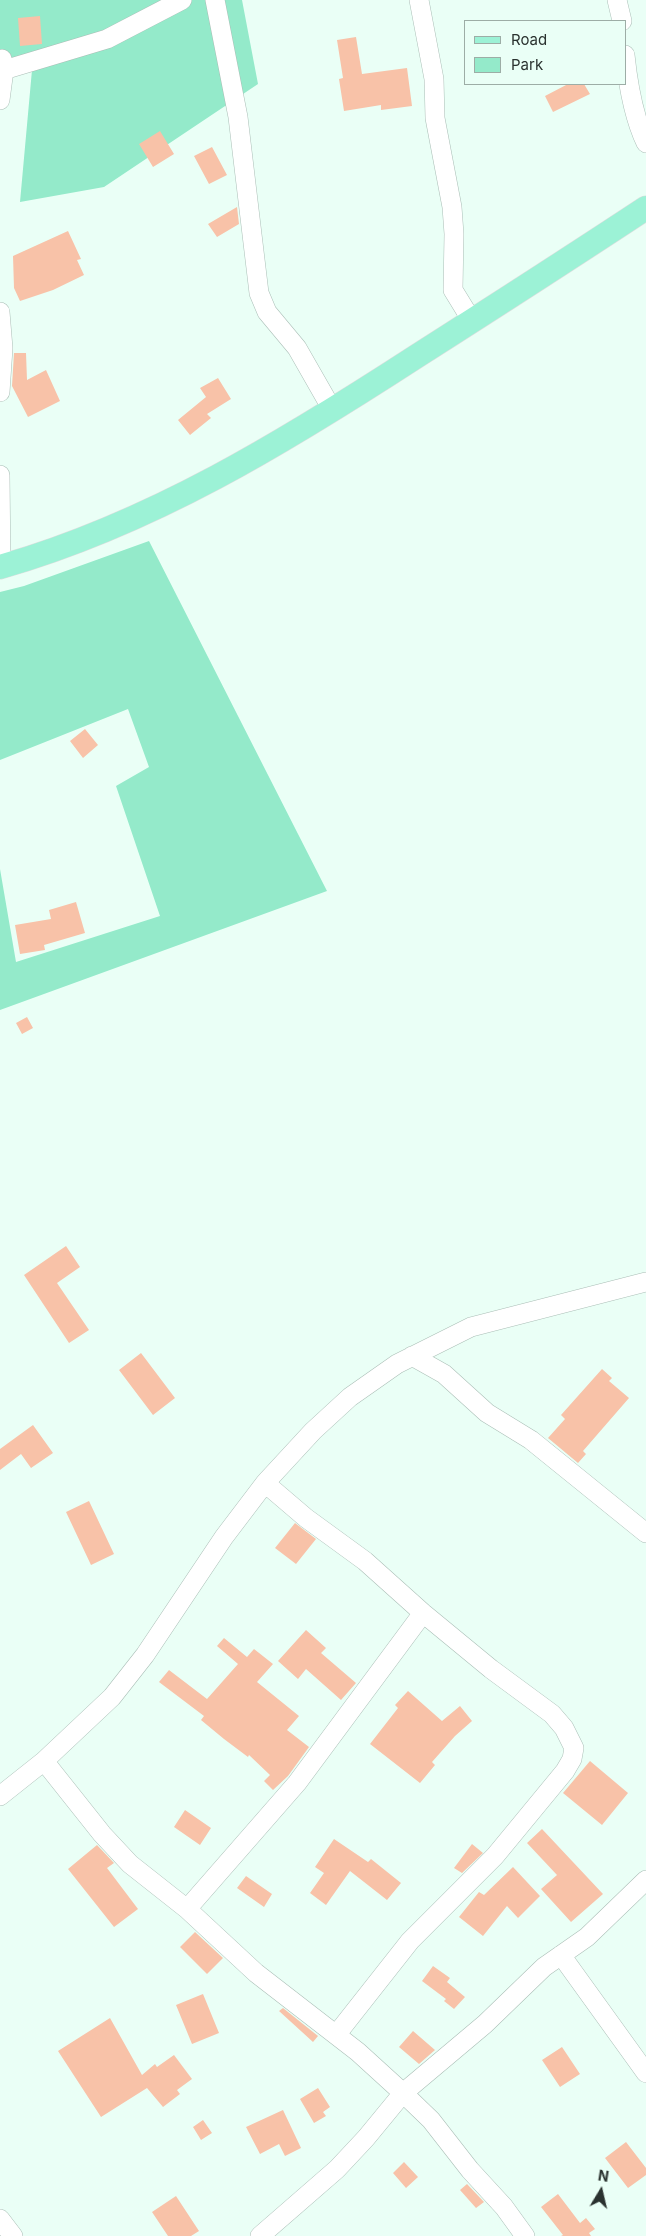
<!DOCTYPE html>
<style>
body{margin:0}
#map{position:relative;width:646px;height:2236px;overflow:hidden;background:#eafff6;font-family:Inter,sans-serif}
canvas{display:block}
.legend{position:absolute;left:464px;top:20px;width:162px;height:65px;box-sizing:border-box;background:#eafff6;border:1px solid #9dada6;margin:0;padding:6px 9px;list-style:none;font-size:15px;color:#2a322f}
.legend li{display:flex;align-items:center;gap:10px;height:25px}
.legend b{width:25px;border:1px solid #9dada6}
.north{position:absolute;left:576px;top:2166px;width:50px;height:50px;-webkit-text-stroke:4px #eafff6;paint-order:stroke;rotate:9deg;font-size:14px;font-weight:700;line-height:20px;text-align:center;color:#2a322f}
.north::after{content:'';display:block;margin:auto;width:18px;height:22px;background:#2a322f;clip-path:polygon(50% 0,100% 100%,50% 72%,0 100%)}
</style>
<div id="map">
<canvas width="646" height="2236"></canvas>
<ul class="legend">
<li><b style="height:6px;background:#9cf2d6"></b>Road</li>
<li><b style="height:14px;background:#94eaca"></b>Park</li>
</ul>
<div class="north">N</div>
</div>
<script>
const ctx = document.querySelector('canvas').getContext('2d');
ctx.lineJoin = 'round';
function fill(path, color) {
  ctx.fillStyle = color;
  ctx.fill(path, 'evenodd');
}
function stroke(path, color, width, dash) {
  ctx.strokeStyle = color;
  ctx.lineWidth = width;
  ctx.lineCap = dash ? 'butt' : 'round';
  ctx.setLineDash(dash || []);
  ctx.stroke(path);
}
const green = new Path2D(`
 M0 0H242L258 84 104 187 20 202 33 59 0 63Z
 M149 541 327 891 0 1010V869L16 962 160 916 116 786 149 767 128 709 0 760V592L24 586Z`);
const building = new Path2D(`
 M40 16 42 44 20 46 18 18Z
 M356 37 362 74 407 68 412 106 381 110V105L344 111 339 79 343 78 337 40Z
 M568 84H584L590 94 553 112 545 96Z
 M160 131 174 154 153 167 139 144Z
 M212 147 227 175 209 184 194 156Z
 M237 207 239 224 217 237 208 224Z
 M68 231 81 259 77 260 84 275 53 290 20 301 14 288 13 256Z
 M14 353H26L27 380 46 370 60 401 28 417 12 386Z
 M218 378 231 399 207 414 211 418 190 435 178 420 206 397 200 388Z
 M85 729 98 745 83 758 70 741Z
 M76 902 85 933 44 945 45 950 20 954 15 925 51 919 49 910Z
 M27 1017 33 1028 22 1034 16 1023Z
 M66 1246 80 1267 57 1283 89 1330 69 1343 24 1275Z
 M141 1353 175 1398 153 1415 119 1370Z
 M602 1369 612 1378 609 1381 629 1398 583 1451 586 1454 578 1463 548 1438 565 1419 561 1415Z
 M33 1425 53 1453 31 1468 21 1454 0 1470V1449Z
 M89 1501 114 1554 91 1565 66 1512Z
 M295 1523 316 1539 296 1564 275 1548Z
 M306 1630 326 1648 321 1653 356 1683 341 1700 306 1669 298 1679 278 1661Z
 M224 1638 247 1657 254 1649 273 1664 257 1682 299 1716 287 1730 309 1747 288 1776 273 1790 264 1781 270 1775 249 1755 248 1757 224 1739 201 1720 204 1716 159 1682 169 1670 207 1699 238 1664 217 1646Z
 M408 1691 442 1721 460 1706 472 1721 455 1736 432 1762 435 1765 420 1783 370 1744 398 1708 395 1705Z
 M590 1761 628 1793 602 1825 563 1793Z
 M185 1810 211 1828 200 1845 174 1827Z
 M542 1829 603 1894 571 1922 541 1889 557 1875 527 1843Z
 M334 1839 368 1862 371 1859 401 1883 387 1900 350 1871 326 1905 310 1893 324 1873 315 1867Z
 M472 1844 483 1853 462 1873 454 1868Z
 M97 1845 114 1863 107 1868 138 1909 114 1927 68 1869Z
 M513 1867 540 1896 518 1918 507 1906 483 1936 459 1917 479 1892 484 1895Z
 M246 1876 272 1894 264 1907 237 1888Z
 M195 1932 223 1958 207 1974 180 1947Z
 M433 1966 450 1978 447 1982 465 1997 454 2009 444 2001 446 1999 422 1981Z
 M203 1994 219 2033 192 2044 176 2005Z
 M283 2008 318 2036 313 2042 279 2011Z
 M110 2018 142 2075 155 2064 157 2067 174 2055 192 2079 177 2090 180 2094 163 2107 147 2088 101 2117 58 2051Z
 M413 2031 435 2050 419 2064 399 2047Z
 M562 2047 580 2074 560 2087 542 2060Z
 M318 2088 330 2107 323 2112 326 2116 314 2123 300 2099Z
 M283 2110 301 2148 285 2156 279 2144 260 2154 246 2127Z
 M203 2120 212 2133 201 2140 193 2127Z
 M626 2142 646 2168V2175L628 2188 605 2158Z
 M404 2162 418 2177 406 2188 393 2173Z
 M467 2184 484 2202 476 2208 460 2190Z
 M558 2194 580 2223 586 2218 595 2229 589 2233 591 2236H561L563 2235 541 2207Z
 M176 2196 199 2231 191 2236H168L152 2212Z`);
const minor = new Path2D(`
 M215 0 238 117 259 293 267 312 297 348 333 411
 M419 0 434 79 435 118 452 207 454 234 453 290 472 321
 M617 0 622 21
 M625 55C628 84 633 116 646 143
 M4 70 107 39 182 0
 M0 100 4 70 2 59
 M0 312 3 348 0 392
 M0 475 1 567
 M412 1356 444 1374 487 1413 531 1440 646 1533
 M265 1483 306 1518 365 1561 423 1613 491 1669 552 1714 564 1728 574 1748 572 1759 565 1771 495 1856 410 1941 336 2035
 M44 1761 102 1834 130 1864 187 1909 256 1973 358 2052 403 2093 366 2138 337 2169 260 2236
 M0 1796 44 1761 112 1697 145 1655 224 1537 265 1483 313 1431 350 1397 397 1364 471 1327 646 1282
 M187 1909 297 1783 423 1613
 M561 1955 646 2073
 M0 2219 13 2236
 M525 2236 504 2207 470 2170 431 2120 403 2093 485 2024 544 1967 587 1937 646 1880`);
const major = new Path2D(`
 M0 567C151 524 286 441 417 356 494 307 570 258 646 208`);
fill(green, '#94eaca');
fill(building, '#f8c2a8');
stroke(minor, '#aabeb6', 20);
stroke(major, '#dddede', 25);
stroke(minor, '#fff', 19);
stroke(major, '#9cf2d6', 24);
</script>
